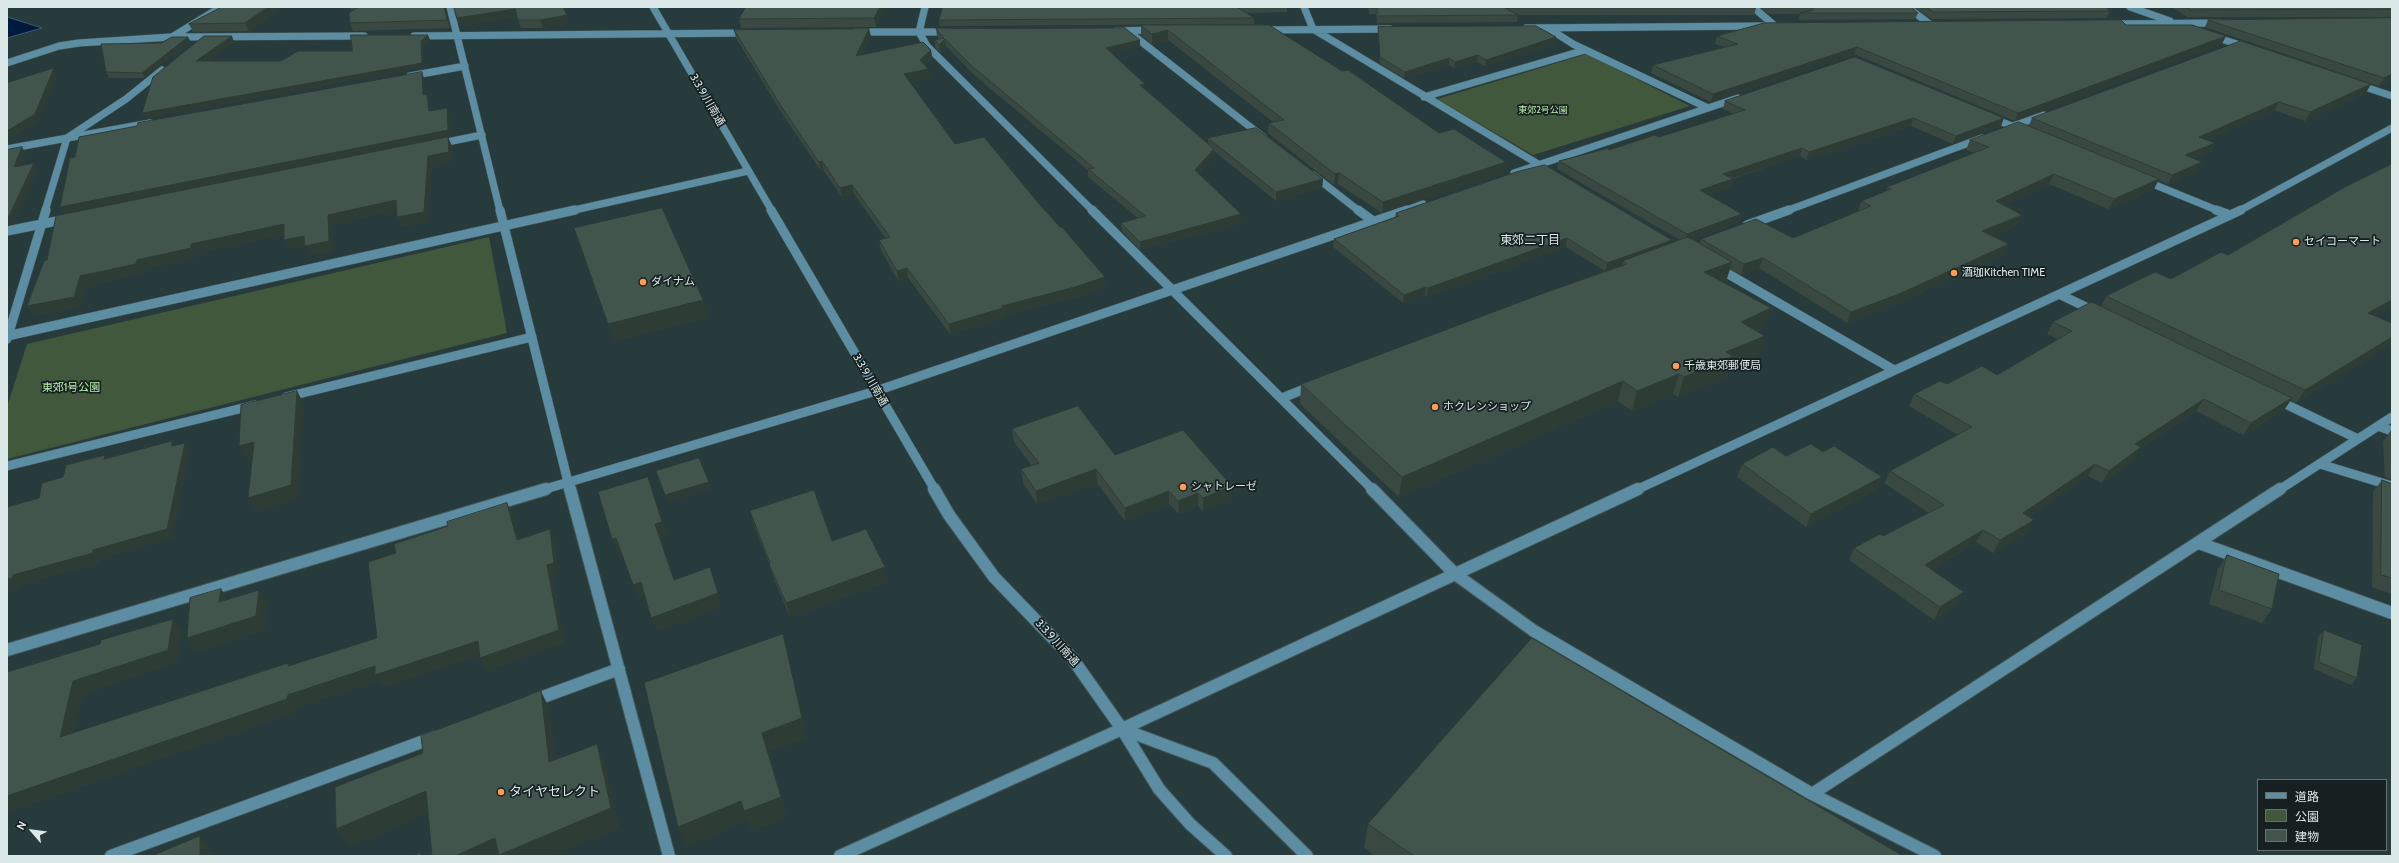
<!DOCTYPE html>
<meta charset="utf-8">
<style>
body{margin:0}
#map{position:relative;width:2399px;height:863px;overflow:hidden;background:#273b3c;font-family:Cabin,"Noto Sans JP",sans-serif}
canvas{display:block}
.frame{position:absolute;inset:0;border:8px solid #dce9e9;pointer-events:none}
.legend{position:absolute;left:2257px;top:779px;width:130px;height:72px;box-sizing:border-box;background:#172020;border:1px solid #667070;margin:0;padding:5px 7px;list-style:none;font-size:12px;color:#dce9e9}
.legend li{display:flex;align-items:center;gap:8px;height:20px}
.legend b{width:20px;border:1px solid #667070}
.north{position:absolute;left:12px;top:811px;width:40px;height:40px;-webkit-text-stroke:3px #172020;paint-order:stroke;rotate:298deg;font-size:11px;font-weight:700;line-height:16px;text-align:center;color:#dce9e9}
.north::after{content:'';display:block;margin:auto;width:14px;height:18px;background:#dce9e9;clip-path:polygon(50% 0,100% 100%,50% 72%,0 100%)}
</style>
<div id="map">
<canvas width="2399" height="863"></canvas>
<div class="frame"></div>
<ul class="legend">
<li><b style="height:5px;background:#5c8da2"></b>道路</li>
<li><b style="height:11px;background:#41583c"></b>公園</li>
<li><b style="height:11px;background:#42554d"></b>建物</li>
</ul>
<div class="north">N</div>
</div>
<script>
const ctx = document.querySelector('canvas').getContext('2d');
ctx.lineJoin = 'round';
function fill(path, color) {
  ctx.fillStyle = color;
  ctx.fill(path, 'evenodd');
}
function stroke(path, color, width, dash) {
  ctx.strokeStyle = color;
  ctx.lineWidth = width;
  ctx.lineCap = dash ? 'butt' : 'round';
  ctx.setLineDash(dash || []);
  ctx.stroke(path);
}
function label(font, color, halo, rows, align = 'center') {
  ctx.font = font + ' Cabin,"Noto Sans JP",sans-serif';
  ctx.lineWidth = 3.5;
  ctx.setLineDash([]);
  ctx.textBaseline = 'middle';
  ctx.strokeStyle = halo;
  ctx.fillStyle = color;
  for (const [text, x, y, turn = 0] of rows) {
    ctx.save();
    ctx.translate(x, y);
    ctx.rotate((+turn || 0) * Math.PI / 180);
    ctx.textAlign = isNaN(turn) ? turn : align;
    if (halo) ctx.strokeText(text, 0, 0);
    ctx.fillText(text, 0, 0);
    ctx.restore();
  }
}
const green = new Path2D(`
 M1587 54 1690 106 1533 155 1437 99Z
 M489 237 507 333 7 459V407L27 344Z`);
const water = new Path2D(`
 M7 17 42 28 7 38Z`);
const minorFar2 = new Path2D(`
 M450 7 500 211
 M653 7 772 211
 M925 7 919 32 927 46 1093 211
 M1304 7 1313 29 1543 167
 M1753 7 1775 26
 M1907 7 1931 25
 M2130 7 2170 21
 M2112 24 2220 23
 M1526 28 1764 26
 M1548 28 1573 44 1708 108
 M1264 30 1390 29
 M1116 31 1154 30
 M856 32H950
 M1129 32 1263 137
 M414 36 748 33
 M2212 36 2246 47
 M172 37 221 7
 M7 63 59 46 79 43 171 37 364 36
 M410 76 465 66
 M2356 84 2392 96
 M1424 97 1585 50
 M1990 117 2021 130
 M2010 127 2044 115
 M437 144 482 135
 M7 149 150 123
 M1514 173 1738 98
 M1313 175 1359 211
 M2143 180 2219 211
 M45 211 67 138 126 99 162 70
 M570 211 748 171
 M1404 211 1423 204
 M1786 211 1982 138
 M2239 211 2392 128`);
const minorFar1 = new Path2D(`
 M500 210 570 490
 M771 210 935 490
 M1092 210 1373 490
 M1358 210 1373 221
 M2216 210 2230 215
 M1747 225 1789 210
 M7 231 67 219
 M1718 268 1894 370
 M2061 295 2096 312
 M7 336 575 210
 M7 339 46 210
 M286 397 532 337
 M1282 398 1312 386
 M2275 399 2358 439
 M2378 426 2392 431
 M2320 464 2392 486
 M7 466 255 405
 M542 490 876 391 1407 210
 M1636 490 2241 210
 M2279 490 2392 417`);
const minor = new Path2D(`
 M570 489 669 856
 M934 489 949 515 994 577 1072 658 1122 729 1159 789 1190 824 1226 856
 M1372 489 1455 574 1534 631 1812 794 1935 856
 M2199 543 2392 613
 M7 650 546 489
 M532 701 619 669
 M1122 729 1213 763 1307 856
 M1812 794 2280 489
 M111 856 435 737
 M840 856 1122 729 1638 489`);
const wall = new Path2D(`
 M222 7H283L249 31 193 32 189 24Z
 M350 7H446L445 8 450 28 353 31 350 23 352 12Z
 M454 7H574L564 9 569 23 543 28H521L517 17 460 26Z
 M746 7H885L876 27 741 28 739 19Z
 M943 7H1287V12L1247 13 1254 18V24L940 26 939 20Z
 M1368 7H1755L1756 8 1754 15H1517H1518L1517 22 1377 23 1376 14H1369Z
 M1760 7H1911L1918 13 1915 19 1798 20 1800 14H1769Z
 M1914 7H2105L2110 11 2107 18 1932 19Z
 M2172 7H2392V17H2187Z
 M2208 20 2392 80 2379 86 2205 27Z
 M1141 25H1269L1439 133 1504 173 1382 213 1338 184 1334 185 1268 133 1269 123 1273 122 1168 40 1152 44 1141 35Z
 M2126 25 2222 44 2015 121 1854 54 1711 102 1651 73 1653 65 1725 47 1715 44 1717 36Z
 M1378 27 1555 44 1485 66 1477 62 1454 68 1449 65 1404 78 1380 64 1378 33Z
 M869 29 871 37 862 55 931 50 932 58 925 65 928 69 929 78 910 82 955 144 1040 205 1105 277V287L1076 297 1004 316V318L950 334 908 278 898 281 881 250 879 240 886 239 854 194 842 197 824 171H821L783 115 736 38 734 30Z
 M936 29 1140 40V47L1112 53 1145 89 1208 145V138L1323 179 1322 188 1276 201 1214 151 1213 157 1199 174 1241 223 1140 250 1122 231 1121 223 1138 218 1088 177V170L973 74 946 46 940 52 935 47V40L939 39 937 36Z
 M191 42 145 78H109L106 72Z
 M2366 93 2305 121 2274 110 2207 140 2215 143 2210 152 2194 159 2202 162 2197 171 2168 184 2158 180 2154 189 2108 209 2049 184 2004 205 2022 215 2017 225 1992 236 2009 244 2005 254 1895 305 1847 323 1759 268 1741 275 1730 269 1726 281 1723 282 1771 308 1764 327 1757 331 1759 355 1729 368 1727 376 1678 397 1673 394 1632 411 1618 401 1399 497 1300 404 1301 384 1605 271 1566 247 1427 297 1425 295 1403 303 1333 247 1334 239 1395 217 1396 213 1671 243 1680 240 1557 169 1559 161 1609 150 1659 137 1734 114 1723 109 1725 101 2001 126 1953 144 1911 126 1806 160 1800 156 1732 179H1733L1730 188 1708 195 1742 214 1739 222 1693 239 1700 243 1701 239 1793 238 1858 212 1861 201 1886 192 1887 187 1974 153 1966 150 1970 140 2029 126 2032 118Z
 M2171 279 2376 316 2392 323V344L2296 403 2291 400 2284 410 2243 435 2196 411 2140 449 2133 460 2102 483 2088 476 2029 517 2027 532 1993 553 1976 542 1932 570 1964 592 1957 604 1934 620 1849 560 1854 548 1883 536 1929 513 1884 483 1890 471 1958 435 1909 406 1914 394 1947 384 1997 375 2058 339 2047 334 2053 322 2101 306 2106 296Z
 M1012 429 1115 455 1232 486V499L1203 511 1198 506 1179 514 1169 504 1125 521 1097 483 1037 504 1023 483 1021 469 1032 466 1014 442Z
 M2391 430H2392V480L2385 477 2383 442Z
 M1823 452 1882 477 1876 490 1806 527 1737 477 1742 464 1786 456Z
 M2382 480 2391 483 2392 482V594L2372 587 2373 492Z
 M750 511 832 541 885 567 888 581 790 617 773 577 769 564 754 525Z
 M2227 555 2272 609 2262 623 2209 604 2218 569Z
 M2324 630 2357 678 2351 685 2314 669 2318 637Z
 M1368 824 1903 856H1375L1364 848Z`);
const shadedWall = new Path2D(`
 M268 7H283L249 31 245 23Z
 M444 7H446L445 8 450 28 447 20Z
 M562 7H574L563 9Z
 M880 7H885L876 27 874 18Z
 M515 9 518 17 460 26 457 18Z
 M567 15 569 23 543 28 540 20Z
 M869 29 871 37 858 64 856 56Z
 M1168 30V40L1152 44V34Z
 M428 35 430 40 423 46 424 68 145 119 142 113 421 41Z
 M232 36 234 42 199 67 196 61Z
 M2226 36 2222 44 2015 121 2018 113Z
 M188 37 191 42 145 78 142 73Z
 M1556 37 1555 44 1485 66 1486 60Z
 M945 39 946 46 940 52 939 45Z
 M1140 40V47L1106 55V48Z
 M1857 47 1854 54 1711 102 1713 94Z
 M931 50 932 58 921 68 920 60Z
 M1478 55 1477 62 1454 68 1455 62Z
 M1449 58V65L1404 78 1405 72Z
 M54 68 58 74 39 121 7 141V131Z
 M928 69 929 78 906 83 904 74Z
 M422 72 424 78 425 101 423 95Z
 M2392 74V80L2379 86 2384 78Z
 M1145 84V91L1140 85Z
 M2371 84 2366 93 2305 121 2310 112Z
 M427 94 429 100 431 118 429 111Z
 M2279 102 2274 110 2194 146 2199 137Z
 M447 108 449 114 451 136 64 214 60 207Z
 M1913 118 1911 126 1806 160 1809 152Z
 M2004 118 2001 126 1953 144 1956 136Z
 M448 137 452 146 453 162 432 166 428 222 401 227 397 217 428 156Z
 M2215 143 2210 152 2181 164 2185 155Z
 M22 147 26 154 19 174 14 167Z
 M1802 148 1800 156 1721 182 1723 174Z
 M1214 149 1213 157 1195 178V170Z
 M822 161 824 171H821L819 162Z
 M1506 162 1504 173 1382 213 1383 202Z
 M2202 162 2197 171 2168 184 2172 175Z
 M34 163 38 170 14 224 7 226V217Z
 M1339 173 1338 184 1334 185 1335 174Z
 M2054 174 2049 184 1991 212 1996 201Z
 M1323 179 1322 188 1276 201V192Z
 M1733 179 1730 188 1698 199 1700 190Z
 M2159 179 2154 189 2108 209 2114 199Z
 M852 185 854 194 842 197 840 188Z
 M396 200 400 210 332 225 334 252 310 256 305 246 290 250 284 240 304 236 328 215Z
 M1241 214V223L1140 250V242Z
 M1742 214 1739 222 1684 242 1687 234Z
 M2022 215 2017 225 1978 242 1982 231Z
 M284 224 289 234 197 254 196 258 143 270 142 274 86 287 81 307 34 317 27 306 80 276 191 244Z
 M1567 238 1566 247 1427 297 1428 288Z
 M1672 240 1670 248 1623 261 1622 266 1605 272 1607 263Z
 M2009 244 2005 254 1895 305 1847 323 1851 312Z
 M1763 258 1759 268 1741 275 1744 264Z
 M1732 262 1726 281 1698 291 1704 272Z
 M907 268 908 278 898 281 897 271Z
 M1105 277V287L1076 297 1004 316V318L950 334 949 324 1002 306Z
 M1426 287 1425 295 1403 303 1404 295Z
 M703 300 708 318 614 342 608 324Z
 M2392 300V307L2360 325 2368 313Z
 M1771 308 1764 327 1735 341 1741 322Z
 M1765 336 1759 355 1729 368 1727 376 1678 397 1684 377 1726 352Z
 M2392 337V344L2296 403 2305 390Z
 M1679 374 1673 394 1632 411 1637 391Z
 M1623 381 1618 401 1399 497 1402 477Z
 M297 391 304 404 299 498 257 511 248 498Z
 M2292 398 2284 410 2243 435 2251 423Z
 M2204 399 2196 411 2140 449 2133 460 2102 483 2109 471 2135 444Z
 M172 441 178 451 172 446Z
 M254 442 261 455 247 459 239 446Z
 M185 443 190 452 173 538 100 559V563L21 585 20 587 7 591V579L13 575 93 550Z
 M2095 464 2088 476 2016 526 2023 513Z
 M1096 469 1097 483 1037 504 1036 491Z
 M1882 477 1876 490 1806 527 1811 514Z
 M709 482 711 489 668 502 665 495Z
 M1232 486V499L1203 511V498Z
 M652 490 667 535 660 538 678 593 655 524Z
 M1169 491V504L1125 521V508Z
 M1198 493V506L1179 514 1178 501Z
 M507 503 513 515 523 553 517 540Z
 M2034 520 2027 532 1993 553 2000 540Z
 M550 529 556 542 559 576 553 578 565 643 486 671 480 658 547 565Z
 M1983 530 1976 542 1919 578 1925 565Z
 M616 538 621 551 617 552 612 539Z
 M710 567 722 607 657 632 651 618Z
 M885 567 888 581 790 617 786 603Z
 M641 582 646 596 638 598 633 585Z
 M221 589 230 602H219Z
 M259 590 268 603 265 630 196 652 187 638Z
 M1964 592 1957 604 1934 620 1940 607Z
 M173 619 182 632 177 663 83 695 72 750 60 737 73 681Z
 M783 634 788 653 808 738 768 752 788 817 751 831 748 820 686 847 678 827 741 801 762 733Z
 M478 641 485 654 383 688 378 681 296 708V712L7 813V796L288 695 375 666Z
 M541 691 550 710 559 781 549 762Z
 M597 744 605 763 620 827 551 856H455Z
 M426 791 438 809 349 847 336 829Z
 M200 836 211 850V856H200Z`);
const building = new Path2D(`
 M222 7H268L245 23 189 24Z
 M359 7H444L447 20 350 23 349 13Z
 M454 7H563L567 15 540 20H518L515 9 457 18Z
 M746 7H880L874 18 739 19Z
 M943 7H1249H1237L1254 18 939 20Z
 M1369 7H1755L1756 8H1505L1518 15 1377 16V8H1369Z
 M1770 7H1911L1918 13H1800L1813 10V7L1771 8Z
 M1926 7H2105L2110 11 1934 12Z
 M2187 7H2392V9L2191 10Z
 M2392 18V74L2384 78 2208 20Z
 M2121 20 2126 25H2192L2226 36 2018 113 1857 47 1713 94 1653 65 1738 44 1717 36 1764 23Z
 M1141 25H1269L1342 71 1348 70 1439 133 1454 129 1506 162 1383 202 1339 173 1335 174 1269 123 1284 120 1168 30 1152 34Z
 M1536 26 1556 37 1486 60 1478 55 1455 62 1449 58 1405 72 1380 57 1378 27Z
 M1125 28 1140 40 1106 48 1145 84 1140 85 1214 149 1195 170 1241 214 1140 242 1121 223 1145 216 1088 169 1094 168 972 66 945 39 939 45 935 40 944 38 936 29Z
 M869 29 856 56 923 42 931 50 920 60 928 69 904 74 955 144 984 137 1040 205 1060 227H1062L1105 277 1075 287 1002 306 1003 308 949 324 907 268 897 271 879 240 890 237 852 185 840 188 822 161 819 162 781 106 734 30Z
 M351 35H428L421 41 422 63 142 113 153 77 204 36H232L196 61H281L298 51H352Z
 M172 37H188L142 73 106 72 101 44 161 43Z
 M2241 41 2371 84 2310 112 2279 102 2199 137 2215 143 2185 155 2202 162 2172 175 2032 118Z
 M1855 57 2004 118 1956 136 1913 118 1809 152 1802 148 1723 174 1733 179 1700 190 1742 214 1687 234 1559 161 1609 148V150L1655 135 1659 137 1745 110 1725 101Z
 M54 68 35 114 7 131V83Z
 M422 72 423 95 427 94 429 111 447 108 448 130 60 207 70 158 75 157 79 137 137 126 138 123Z
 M2019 122 2159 179 2114 199 2054 174 1996 201 2022 215 1982 231 2009 244 1899 294 1851 312 1763 258 1744 264 1701 239 1756 219 1793 238 1871 206 1861 201 1891 189 1887 187 1989 147 1970 140Z
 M1256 128 1323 179 1276 192 1208 138Z
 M448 137 449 152 428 156 424 212 397 217 396 200 328 215 329 241 305 246 304 236 284 240V224L191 244V248L137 260 136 264 80 276 74 297 27 306 44 261 47 260 56 216Z
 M22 147 14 167 34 163 9 216 7 217V150Z
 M2392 164V300L2368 313 2392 323V337L2305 390 2106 296 2155 272 2171 279 2221 252 2228 255 2345 187Z
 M1545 165 1672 240 1607 263 1567 238 1428 288 1426 287 1404 295 1334 239 1399 216 1396 213 1516 172Z
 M662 208 703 300 608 324 574 228Z
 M1688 237 1732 262 1704 272 1771 308 1741 322 1765 336 1726 352 1733 356 1684 377 1679 374 1637 391 1623 381 1402 477 1301 384 1544 293 1627 264 1623 261Z
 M2092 302 2292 398 2251 423 2204 399 2135 444 2141 447 2109 471 2095 464 2023 513 2034 520 2000 540 1983 530 1925 565 1964 592 1940 607 1854 548 1880 534 1883 536 1944 505 1890 471 1972 427 1914 394 1940 381 1947 384 1982 366 1997 375 2072 331 2053 322Z
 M297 391 291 485 248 498 254 442 239 446 241 405Z
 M1078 406 1115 455 1183 430 1232 486 1203 498 1198 493 1178 501 1169 491 1125 508 1096 469 1036 491 1021 469 1039 463 1012 429Z
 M172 441V446L185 443 167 529 93 550V553L13 575V578L7 579V507L39 498 42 483 63 477 66 465 105 455 104 459Z
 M1811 444 1823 452 1834 446 1882 477 1811 514 1742 464 1773 447 1786 456Z
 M699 458 709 482 665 495 656 471Z
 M648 477 662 522 655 524 674 580 710 567 718 593 651 618 641 582 633 585 616 538 612 539 598 492Z
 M2382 480 2392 484V578L2381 575Z
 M814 490 832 541 866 529 885 567 786 603 769 564 770 563 750 511Z
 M507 503 517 540 550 529 554 563 547 565 559 630 480 658 478 641 375 675V666L288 695 287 699 7 796V672L100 644 101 640 173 619 168 650 73 681 60 737 288 663V666L377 638 368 562 396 553 394 544 448 526 447 522Z
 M2227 555 2279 574 2272 609 2219 590Z
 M221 589 219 602 259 590 256 616 187 638 190 598Z
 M2324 630 2362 645 2357 678 2319 662Z
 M783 634 802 718 762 733 781 797 744 811 741 801 678 827 644 683Z
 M1532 638 1903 856H1414L1368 824Z
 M541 691 549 762 597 744 611 808 499 855 495 838 455 856H432L426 791 336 829 335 787 423 753 421 736Z
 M200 836V856H152Z
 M420 853 421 856H414Z`);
const markers = [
 [2296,242,4,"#fd9c56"],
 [1954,273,4,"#fd9c56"],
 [643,282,4,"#fd9c56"],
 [1676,366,4,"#fd9c56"],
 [1435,407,4,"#fd9c56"],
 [1183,487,4,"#fd9c56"],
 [501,792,4,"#fd9c56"]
];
const farParknames = [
 ["東郊2号公園",1543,110]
];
const streetNames = [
 ["3.3.9 川南通",707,100,60],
 ["3.3.9 川南通",870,380,60],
 ["3.3.9 川南通",1057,643,48]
];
const poiNames = [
 ["セイコーマート",2304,242],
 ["酒珈Kitchen TIME",1962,273],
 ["ダイナム",651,282],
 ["千歳東郊郵便局",1684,366],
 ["ホクレンショップ",1443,407],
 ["シャトレーゼ",1191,487]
];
const parkNames = [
 ["東郊1号公園",71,388]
];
const neighbourhoodNames = [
 ["東郊二丁目",1530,240]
];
const nearPoinames = [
 ["タイヤセレクト",509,792]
];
fill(green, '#41583c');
fill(water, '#001a3d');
stroke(water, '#425871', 1);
stroke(minorFar2, '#445758', 8);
stroke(minorFar1, '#445758', 10);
stroke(minor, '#445758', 14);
stroke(minorFar2, '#5c8da2', 7);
stroke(minorFar1, '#5c8da2', 9);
stroke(minor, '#5c8da2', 12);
fill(wall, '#394942');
fill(shadedWall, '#2e3c36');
fill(building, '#42554d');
stroke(building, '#2e3c36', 1);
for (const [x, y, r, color] of markers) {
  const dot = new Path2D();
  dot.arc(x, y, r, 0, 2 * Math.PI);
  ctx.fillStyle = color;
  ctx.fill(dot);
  stroke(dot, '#172020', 1.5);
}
label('9px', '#baf1ae', '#172020', farParknames);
label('11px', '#dce9e9', '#172020', streetNames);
label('11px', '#dce9e9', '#172020', poiNames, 'left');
label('11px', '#baf1ae', '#172020', parkNames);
label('12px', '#dce9e9', '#172020', neighbourhoodNames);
label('13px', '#dce9e9', '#172020', nearPoinames, 'left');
</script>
